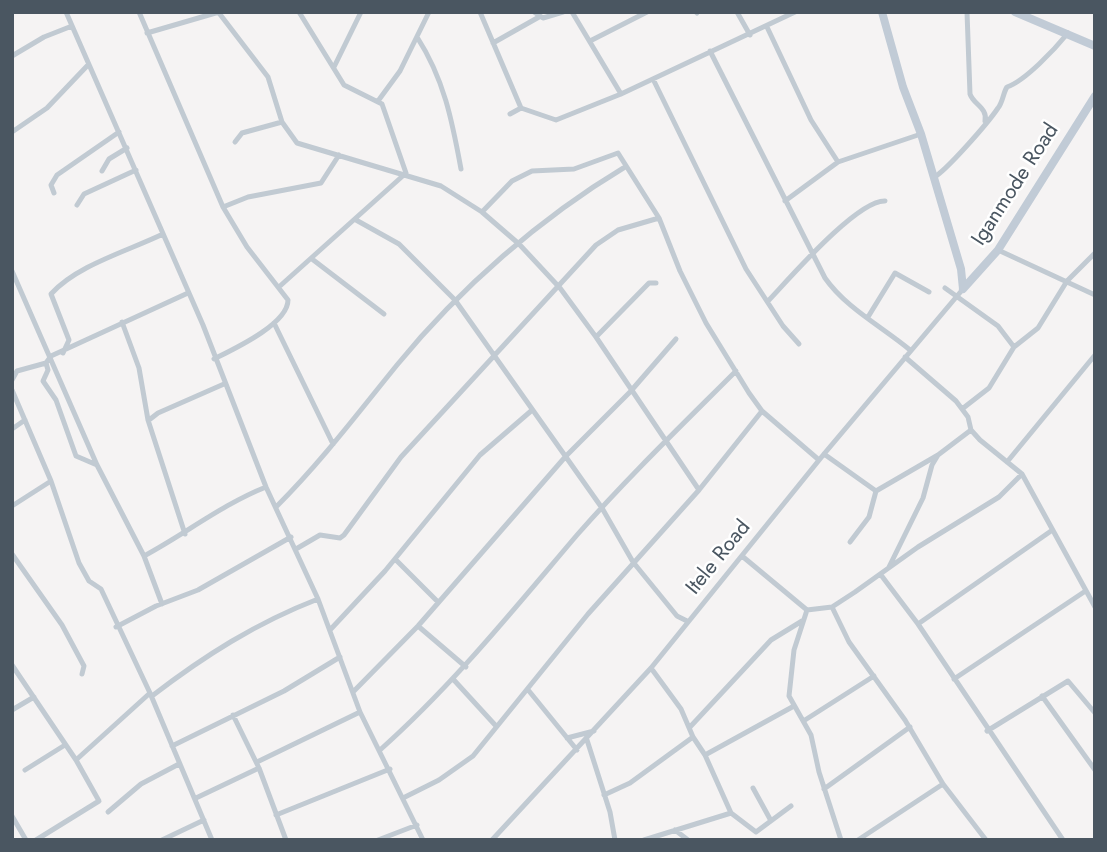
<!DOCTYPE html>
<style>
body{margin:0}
#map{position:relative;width:1107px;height:852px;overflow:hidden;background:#f5f3f3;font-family:Jost,sans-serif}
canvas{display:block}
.frame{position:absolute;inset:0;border:14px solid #4a5661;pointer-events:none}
</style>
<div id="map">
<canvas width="1107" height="852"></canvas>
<div class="frame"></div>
</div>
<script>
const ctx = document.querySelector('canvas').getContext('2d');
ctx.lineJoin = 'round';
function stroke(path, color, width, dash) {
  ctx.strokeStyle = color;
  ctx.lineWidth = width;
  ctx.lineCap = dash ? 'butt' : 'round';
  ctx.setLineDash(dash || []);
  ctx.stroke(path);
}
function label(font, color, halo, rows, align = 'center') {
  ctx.font = font + ' Jost,sans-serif';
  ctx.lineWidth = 5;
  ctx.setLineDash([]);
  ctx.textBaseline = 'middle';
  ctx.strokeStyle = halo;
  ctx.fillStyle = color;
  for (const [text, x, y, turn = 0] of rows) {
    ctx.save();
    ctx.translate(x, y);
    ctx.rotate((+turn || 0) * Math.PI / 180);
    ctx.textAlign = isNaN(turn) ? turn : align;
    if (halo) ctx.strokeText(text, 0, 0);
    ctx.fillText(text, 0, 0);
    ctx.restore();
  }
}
const street = new Path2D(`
 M66 12 203 325 266 487 318 599 360 712 423 840
 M139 12 223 207 247 247 288 300C288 324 234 349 214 359
 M299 12 344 85 382 104 406 173
 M480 12 521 108 556 120 621 94 795 12
 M534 12 543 18 563 12
 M572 12 621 94
 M696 12 697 13
 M737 12 750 35
 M967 12 970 94C973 104 988 108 985 121
 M219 13 268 77 282 122 297 143 441 186 482 212 519 244 560 288 596 337 699 490
 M767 27 811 120 838 162
 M147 33 219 12
 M417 37C444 79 452 120 461 169
 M590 41 647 12
 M493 43 539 17
 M710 51 825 278C846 308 881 326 910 350
 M12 56 44 37 72 26
 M334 67 361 12
 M653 79 746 269 783 326 799 344
 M378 101 400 71 429 12
 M510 114 521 108
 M12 132 47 108 87 66
 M235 142 242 133 282 122
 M102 171 109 159 127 148
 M933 178C946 171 988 123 998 108 1003 102 1003 93 1007 87 1025 81 1055 49 1068 33
 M54 193 51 185 57 175 119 132
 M785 201 838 162 921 134
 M77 205 84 194 136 170
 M223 207 248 197 321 183 339 155
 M482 212 512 181 532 171 574 169 618 153 659 218 680 271 706 323 749 393 762 411 819 460
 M356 220 399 244 455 300 602 508 633 562 677 616 687 621
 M998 250 1095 295
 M312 259 384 314
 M12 271 97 465 144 556 162 604
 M280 286 406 173
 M945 288 998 326 1014 347
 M769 300C789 279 857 200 885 201
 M868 317 895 273 929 292
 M122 322 139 368 148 420 185 534
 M274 323 333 444
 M596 337 649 283H656
 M63 353 69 340 51 294C77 265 128 251 163 234
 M905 357 956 401 968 417 971 430 980 440 1022 474 1095 607
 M46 363 48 370 43 381 56 400 76 456 97 465
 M12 380 17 371 46 363 51 356 188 293
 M12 390 51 481 79 563 89 581 101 589 150 693 212 840
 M962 409 989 388 1014 347 1038 328 1067 281 1095 253
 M149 420 158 413 224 384
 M12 429 25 420
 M824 454 876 491
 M1007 462 1095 355
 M12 506 51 481
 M277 506C321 462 358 413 397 365 460 288 540 218 625 167
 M850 542 869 517 876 491 938 455
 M296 549 320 535 340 538 344 535 401 457 596 245 618 230 659 218
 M12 554 62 625 84 666 82 674
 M144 556C185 534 223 504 266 487
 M742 556 807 610 832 607 855 592 918 547 999 497 1022 474
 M395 559 438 602
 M889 567 923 498 932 465 938 455 971 430
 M881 575 918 624 1051 531
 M832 607 849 642 905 720 943 784 986 840
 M807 610 794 650 789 696 811 735 819 772 841 840
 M918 624 1063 840
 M418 626 466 667
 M116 627 156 606 198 590 291 537
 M330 630 385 571 480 455 531 411
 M12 665 76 760 99 801 36 840
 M651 668 681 709 693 737 705 755 731 813 756 832 791 806
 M453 679 496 726
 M954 679 1084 592
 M529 691 577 750
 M353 692 418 626 566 456 630 392 676 339
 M152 696C204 656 256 623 318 599
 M1042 696 1095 770
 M12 710 34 697
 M233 715 259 768 286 840
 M805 720 874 676
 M690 727 771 640 802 621
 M987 731 1068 681 1095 713
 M567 738 594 731
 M587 740 610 812 615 840
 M172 746 284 691 340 657
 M380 750C453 685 514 609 577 535 627 478 682 425 736 371
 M705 755 794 706
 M76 760 150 693
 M257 762 360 712
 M25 770 65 745
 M753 788 770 819
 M824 789 910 727
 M604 795 630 783 693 737
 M405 797 439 780 473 756 588 614 699 490 762 411
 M196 798 259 768
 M108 812 141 784 179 764
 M276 815 390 769
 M12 816 26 840
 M675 830 688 840
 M162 840 204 820
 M378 840 417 825
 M492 840 651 668 824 454 963 289
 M644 840 731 813
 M858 840 943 784`);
const secondary = new Path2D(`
 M882 12 903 87 921 134 961 269 963 289
 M1015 12 1095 46
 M963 289 998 250 1095 96`);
const streetNames = [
 ["Iganmode Road",1016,185,-57],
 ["Itele Road",719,558,-51]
];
stroke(street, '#c1cad2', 5);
stroke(secondary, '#c1cbd6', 8);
label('21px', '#4a5661', '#fff', streetNames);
</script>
